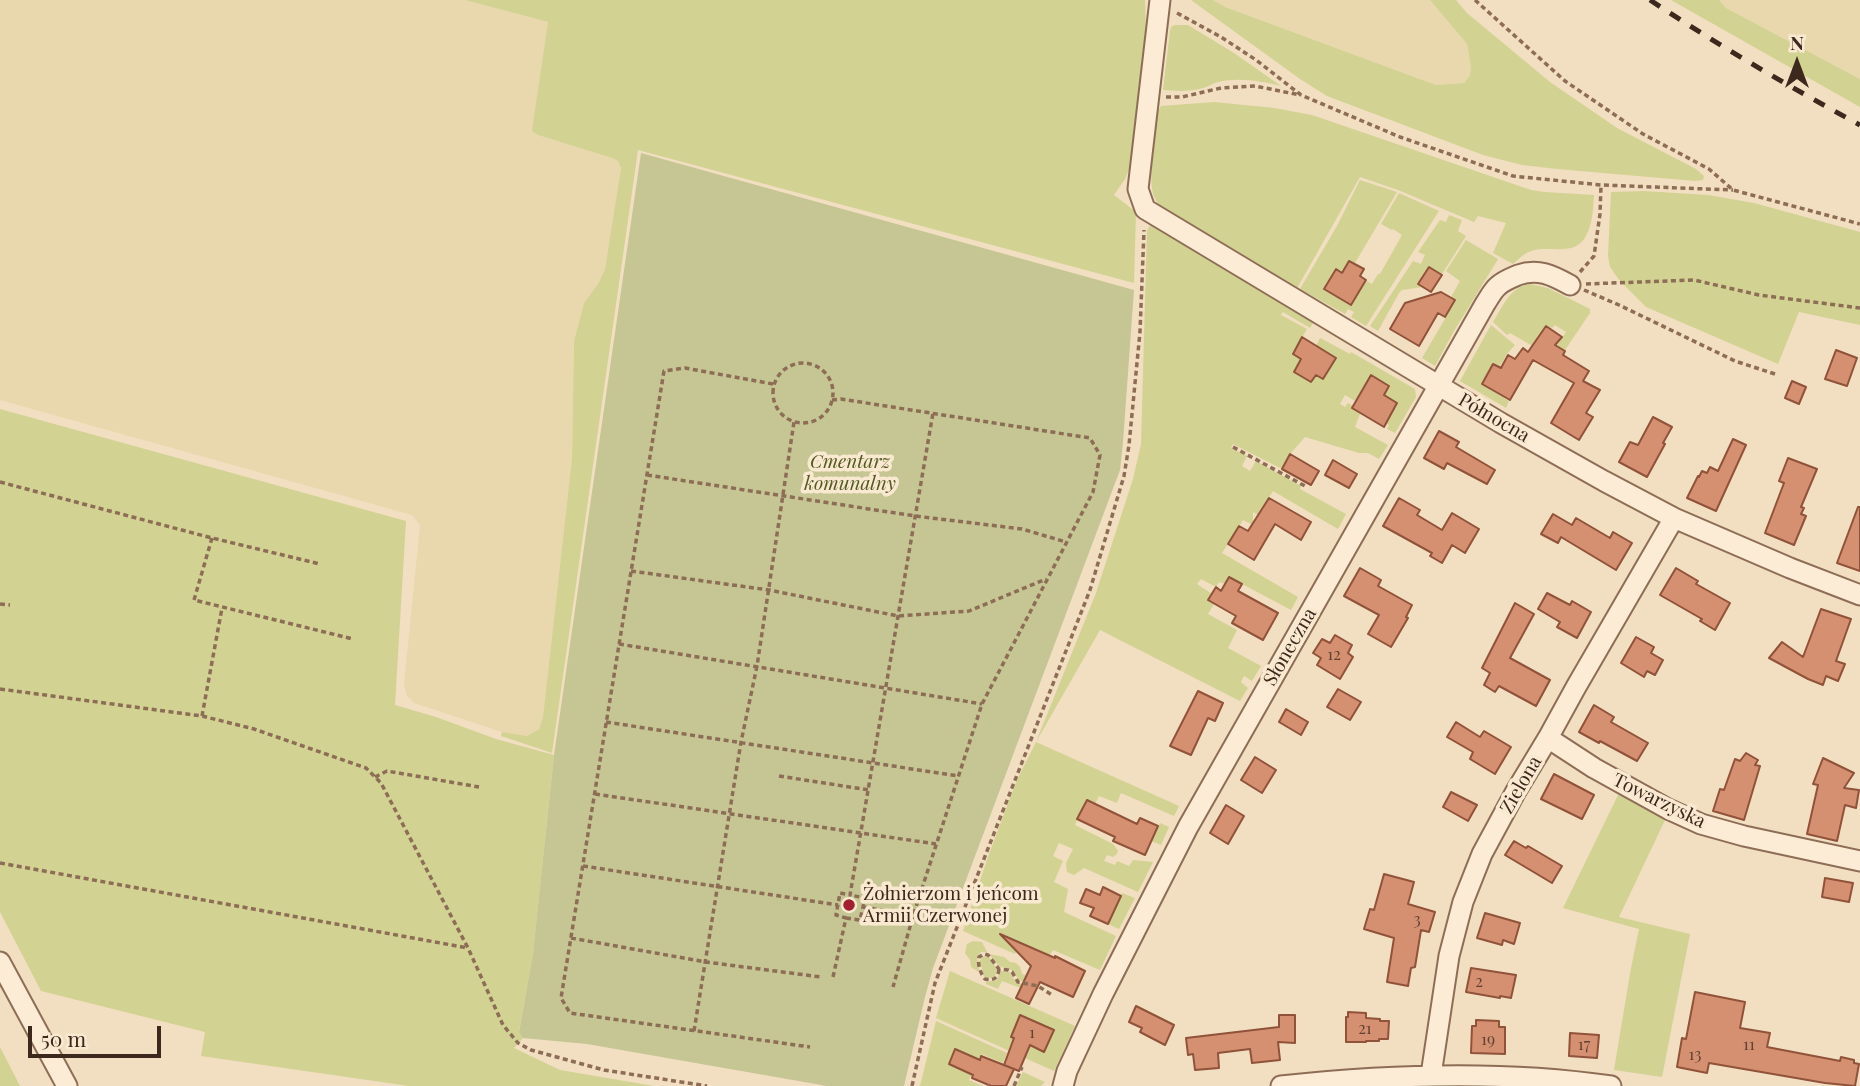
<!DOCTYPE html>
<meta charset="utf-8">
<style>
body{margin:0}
#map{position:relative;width:1860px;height:1086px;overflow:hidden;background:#f2dec0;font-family:"Playfair Display",serif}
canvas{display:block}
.north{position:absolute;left:1762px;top:28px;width:70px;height:70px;-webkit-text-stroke:5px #f9e9d1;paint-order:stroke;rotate:0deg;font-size:19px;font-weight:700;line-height:28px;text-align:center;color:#3c281c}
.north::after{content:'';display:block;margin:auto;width:24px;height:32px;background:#3c281c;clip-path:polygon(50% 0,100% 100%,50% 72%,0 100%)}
.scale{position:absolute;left:28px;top:1026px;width:133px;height:32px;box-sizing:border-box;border:4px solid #3c281c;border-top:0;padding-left:9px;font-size:21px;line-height:24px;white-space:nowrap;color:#3c281c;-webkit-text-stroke:5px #f9e9d1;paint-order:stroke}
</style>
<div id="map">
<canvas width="1860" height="1086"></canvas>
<div class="north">N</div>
<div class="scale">50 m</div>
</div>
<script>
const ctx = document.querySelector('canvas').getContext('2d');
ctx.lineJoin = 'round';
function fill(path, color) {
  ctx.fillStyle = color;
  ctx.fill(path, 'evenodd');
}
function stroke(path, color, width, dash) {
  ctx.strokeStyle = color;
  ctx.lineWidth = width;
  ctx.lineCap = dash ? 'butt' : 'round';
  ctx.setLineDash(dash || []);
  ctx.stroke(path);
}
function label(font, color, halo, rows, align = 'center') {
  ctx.font = font + ' "Playfair Display",serif';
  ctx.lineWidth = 7;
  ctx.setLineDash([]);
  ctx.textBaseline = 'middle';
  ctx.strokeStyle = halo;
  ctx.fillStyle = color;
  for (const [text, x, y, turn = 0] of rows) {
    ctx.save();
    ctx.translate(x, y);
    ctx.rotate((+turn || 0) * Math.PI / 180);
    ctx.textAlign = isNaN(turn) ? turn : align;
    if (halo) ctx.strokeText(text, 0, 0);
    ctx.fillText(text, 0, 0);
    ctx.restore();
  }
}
const farmland = new Path2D(`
 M0 0H465L548 22 533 131 538 135 612 158 618 161 621 168 605 269 598 284 584 303 574 341 572 458 543 717 539 729 527 736 502 732 414 703 407 696 404 684 420 525 412 515 0 400Z
 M1213 0H1430L1467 44 1471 68 1470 75 1464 83 1436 85 1225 7Z
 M1719 0H1860V79L1726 8Z`);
const green = new Path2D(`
 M465 0H1145V2L1146 31 1137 138 1132 162 1125 179 1114 195 1136 212 1134 283 638 150 552 753 501 736 502 732 527 736 539 729 543 717 572 458 574 341 584 303 598 284 605 269 621 168 618 161 612 158 538 135 532 131 548 22Z
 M1191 0H1213L1225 7 1436 85 1464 83 1470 75 1471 68 1467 44 1430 0H1456L1467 13 1550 82 1617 128 1696 169 1704 176 1703 180 1695 181 1557 169 1522 165 1483 155 1327 96 1300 79Z
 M1671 0H1719L1726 8 1860 79V107Z
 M1175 25H1188L1234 53 1281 86C1262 81 1238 77 1218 82 1213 83 1208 87 1203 88 1189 92 1176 91 1163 90L1170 31 1171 27Z
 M1214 102 1274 108 1312 115 1531 190 1544 192 1594 195C1593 212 1592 243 1571 248 1558 251 1544 247 1531 251 1524 253 1519 259 1513 264L1493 253 1506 223 1478 216 1474 222 1398 190 1360 177 1296 290 1168 214C1162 209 1157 204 1154 196 1147 177 1156 132 1158 111L1161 106Z
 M1360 180 1397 192 1355 263 1349 260 1342 272 1335 268 1323 289 1351 306 1367 281 1372 284 1378 274H1380L1402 235 1393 229 1392 230 1381 224 1399 193 1439 211 1366 326 1351 317 1354 312 1348 309 1345 314 1300 289 1337 226Z
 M1644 191 1708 195 1754 203 1860 232V325L1799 312 1778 364 1646 307 1620 281 1610 267 1608 256 1611 192Z
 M1449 215 1462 220 1458 231 1466 236 1442 274 1435 270 1432 275 1425 271 1417 284 1422 287 1402 290 1399 293 1378 331 1370 326 1413 261 1421 264 1425 255 1418 252 1440 220 1446 222Z
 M1150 225 1156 226 1314 321 1310 328 1283 312 1281 315 1307 329 1293 353 1301 359 1295 372 1311 382 1316 375 1324 379 1336 358 1316 346 1320 338 1350 354 1351 352 1415 389 1416 397 1395 433 1387 429 1389 425 1386 423 1397 404 1384 395 1389 385 1371 375 1360 404 1345 395 1340 404 1345 407 1348 403 1361 411 1355 427 1388 445 1379 459 1368 453H1359L1305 437 1290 454 1282 469 1233 444 1231 448 1247 456 1242 466 1250 471 1256 461 1301 486 1300 489 1346 514 1338 529 1273 491 1258 515 1253 512V525L1243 520 1222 553 1298 597 1291 610 1229 577 1225 584 1219 582 1216 587 1201 579 1197 584 1212 594 1208 600 1214 604 1208 614 1237 630 1228 648 1261 666 1252 681 1244 676 1241 682 1248 688 1240 701 1100 630 1036 742 1179 806 1174 816 1121 793 1117 803 1099 796 1095 804 1086 800 1075 825 1113 844 1118 851 1117 854 1113 857 1107 855 1104 861 1115 865 1117 861 1129 866 1133 860 1153 862 1138 892 1084 868 1074 875 1067 872 1066 863 1073 849 1059 843 1053 856 1063 861 1054 882 1068 889 1064 912 1116 936 1100 970 1053 950 1048 958 1021 943 1015 954 963 931 989 854 1017 780 1036 742 1096 593 1133 479 1141 444 1147 231Z
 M1466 240 1498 259 1454 331 1435 366 1422 358 1456 300 1451 297 1460 281 1446 271Z
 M1530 284 1548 288 1590 309V313L1565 350 1557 345 1566 332 1555 325 1552 328 1546 325 1537 337 1551 348 1548 355 1510 333 1507 335 1493 322C1503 306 1510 287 1530 284Z
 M1491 325 1515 345 1506 355 1500 366 1493 363 1481 384 1509 401 1506 408 1460 381Z
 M0 409 406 521 395 705 436 717 496 739 554 755 533 953 519 1031 523 1038 514 1048 560 1070 654 1086H409L201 1056 205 1032 41 991 0 912Z
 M1619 793 1666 818 1619 917 1690 934 1662 1077 1614 1070 1631 968 1639 929 1563 908Z
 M1160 823 1169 827 1161 845 1151 841Z
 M1122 893 1135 898 1119 929 1108 924Z
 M973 941 982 942 987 952H981L977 957 979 972 971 967 970 960 965 953 967 944Z
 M989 954 1004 957 1010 962 1016 963 1020 967 1022 974 1031 977 1026 982 1019 980 1012 970 999 966Z
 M982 956 990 958 994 965 997 969 995 976 992 978 984 977 982 968 979 963Z
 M950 971 1075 1026 1054 1071 936 1018Z
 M1000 971 1009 972 1016 982 1026 985V990L1002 981 998 989 986 984V982L997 980Z
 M936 1021 1007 1053 1003 1063 981 1054 969 1080 983 1086H920Z
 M0 1047 20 1086H0Z
 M1023 1072 1045 1082 1041 1086H1016Z`);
const cemetery = new Path2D(`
 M641 153 1134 290 1123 442 1120 470 933 968 925 997 904 1086H827L587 1044 523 1038 519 1032 533 953 554 755Z`);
const building = new Path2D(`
 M1349 261 1364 269 1360 276 1366 280 1351 305 1324 289 1336 269 1342 273Z
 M1429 267 1442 275 1431 292 1418 284Z
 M1441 292 1455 300 1445 317 1438 313 1419 346 1390 329 1405 303Z
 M1546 326 1562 337 1555 345 1565 351 1563 355 1589 371 1583 381 1600 390 1586 413 1593 417 1579 440 1551 423 1574 383 1533 360 1510 400 1482 384 1493 364 1501 368 1508 355 1515 359 1523 348 1528 352Z
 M1302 337 1336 358 1323 379 1316 375 1311 382 1294 372 1301 359 1293 354Z
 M1836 350 1857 358 1847 386 1825 379Z
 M1371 375 1389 386 1384 395 1397 403 1384 427 1352 408Z
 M1792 381 1806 387 1799 404 1785 398Z
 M1653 417 1672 427 1663 443 1665 444 1647 477 1619 462 1630 442 1638 445Z
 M1439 431 1459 442 1456 447 1495 470 1487 484 1447 463 1444 469 1424 458Z
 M1733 439 1746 445 1716 511 1687 498 1698 476 1699 477 1702 471 1707 473 1710 467 1718 471Z
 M1290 454 1319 471 1311 485 1282 469Z
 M1788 458 1817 469 1801 507 1804 508 1801 514 1806 516 1794 545 1765 533 1784 483 1779 481Z
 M1333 460 1357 474 1349 488 1325 475Z
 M1269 498 1311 522 1301 540 1275 524 1254 560 1228 544 1239 526 1248 531Z
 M1399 498 1420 510 1417 515 1442 530 1452 513 1479 529 1465 553 1452 545 1442 563 1430 556 1432 553 1383 526Z
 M1858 507H1860V571L1837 563Z
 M1553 514 1572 525 1576 518 1610 538 1613 532 1632 543 1616 570 1561 537 1558 543 1541 534Z
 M1360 568 1381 580 1378 586 1412 605 1406 617 1408 618 1391 647 1368 634 1379 615 1344 596Z
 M1676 568 1698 581 1696 584 1730 603 1715 630 1700 621 1702 619 1660 595Z
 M1229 577 1242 584 1238 591 1278 613 1263 640 1232 623 1236 616 1208 600 1216 587 1221 591Z
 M1547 593 1570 605 1572 601 1591 612 1577 638 1557 627 1560 622 1538 609Z
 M1515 603 1534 614 1510 658 1550 680 1536 706 1499 686 1495 692 1484 685 1490 673 1482 668Z
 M1821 609 1851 619 1836 661 1845 664 1838 681 1826 676 1823 685 1808 679 1769 658 1782 642 1803 657Z
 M1335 635 1352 645 1348 653 1353 657 1340 679 1317 665 1321 658 1313 653 1322 639 1330 643Z
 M1636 637 1654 647 1651 653 1663 660 1655 675 1647 671 1644 677 1621 663Z
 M1338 689 1361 702 1350 720 1327 707Z
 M1198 691 1223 703 1215 721 1208 718 1191 755 1170 746Z
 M1594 705 1614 717 1611 722 1648 743 1637 761 1600 741 1599 743 1579 732Z
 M1286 709 1308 722 1301 735 1279 722Z
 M1456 722 1480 737 1484 731 1511 747 1495 774 1470 759 1473 752 1447 737Z
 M1746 753 1758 760 1755 765 1760 766 1744 820 1713 811 1720 789 1724 790 1735 759 1740 761Z
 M1255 757 1276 770 1262 793 1241 780Z
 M1823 758 1854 773 1844 788 1859 790 1856 808 1845 805 1837 841 1807 834 1818 785 1813 784Z
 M1554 774 1594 795 1582 819 1541 799Z
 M1451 792 1477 805 1468 821 1443 807Z
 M1087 800 1137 824 1140 818 1158 826 1145 855 1113 841 1115 837 1077 819Z
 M1226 805 1244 816 1228 844 1210 833Z
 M1514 841 1526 848 1528 846 1562 866 1552 883 1505 855Z
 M1384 874 1414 882 1408 904 1435 912 1429 932 1421 930 1415 967 1411 968 1408 986 1387 982 1394 938 1364 929 1370 909 1374 910Z
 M1825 878 1853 883 1849 902 1822 897Z
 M1103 887 1121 896 1108 924 1090 916 1094 908 1080 903 1086 889 1100 895Z
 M1485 913 1520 923 1514 944 1503 940 1502 945 1477 938Z
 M1000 934 1055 958V956L1085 971 1073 997 1040 982 1029 1004 1016 998 1031 966Z
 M1471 968 1516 975 1511 998 1500 996V998L1466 992Z
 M1695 992 1745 1002 1740 1028 1770 1033 1767 1047 1840 1061 1841 1057 1854 1060V1063L1859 1064 1855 1086 1825 1083 1709 1063 1707 1073 1677 1067 1682 1038 1686 1039Z
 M1136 1006 1174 1025 1165 1045 1140 1032 1142 1028 1129 1022Z
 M1348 1012 1366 1013V1018L1380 1019V1021H1389L1388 1039H1379V1041H1366V1042H1346V1017H1348Z
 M1020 1015 1054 1030 1044 1052 1030 1045 1019 1071 1004 1065 1014 1038 1011 1037Z
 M1279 1015H1295V1043L1278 1042 1280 1060 1252 1063 1250 1049 1218 1053 1219 1068 1195 1070 1193 1054 1188 1055 1186 1038 1279 1027Z
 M1476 1020 1499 1021V1027H1505V1054L1471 1053 1472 1026H1476Z
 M1570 1033 1599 1035 1597 1058 1569 1056Z
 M955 1049 980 1060 981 1056 1014 1069 1006 1086H991L972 1078 973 1075 949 1064Z`);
const path = new Path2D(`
 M1475 0 1565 81 1643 134 1709 169 1733 190 1860 224
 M1177 13 1221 37 1256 60 1301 95 1400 137 1513 176 1601 185 1733 190
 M1166 97H1182L1221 88 1255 86 1300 95
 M1580 272 1594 256 1600 214 1601 185
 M1586 284 1694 280 1759 295 1860 308
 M1584 290 1619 305 1735 361 1775 374
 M773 393a30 30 0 1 1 60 0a30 30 0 1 1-60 0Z
 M773 384 685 368 664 371 561 998 570 1013 810 1047
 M832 400 841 399 1090 438 1100 455 1093 492 982 704 913 916 893 987
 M1233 447 1305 486
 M647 475 915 516 1022 529 1066 542
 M0 482 212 538 320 564
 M212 538 194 600 353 639
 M631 571 769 590 898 616 969 611 1046 579
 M0 604 10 605
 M619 644 982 704
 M0 689 202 716 254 729 366 768 381 783 468 948 503 1025 518 1043 531 1050 604 1070 707 1086
 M202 716 222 608
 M606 722 958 776
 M779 776 869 790
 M375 777 387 771 479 787
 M595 794 936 844
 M0 863 468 948
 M583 866 838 905
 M863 907 912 915
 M846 918 860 920 865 898 850 895
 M571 938 706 962 821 977
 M999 969C998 978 994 981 985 979 981 975 977 963 979 957L984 954 988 955 999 969 1008 970 1012 972 1018 982 1038 986 1052 995
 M833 977 846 918 836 915 840 893 850 895 933 413
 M694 1031 741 742 757 666 794 422
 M912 1086 935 983 1090 590 1124 476 1129 445 1140 332 1144 230
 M988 1086 989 1085
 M1014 1086 1022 1067`);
const minor = new Path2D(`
 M1160 0 1138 189 1145 209 1501 423 1604 481 1674 518 1790 568 1860 595
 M1548 738 1594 768 1668 809 1701 824 1744 836 1860 861
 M0 962 67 1086
 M1431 1075 1449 956 1463 902 1482 854 1516 791 1548 738 1576 687 1674 518
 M1063 1086 1067 1071 1103 994 1188 827 1485 304C1489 298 1493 290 1498 286 1503 281 1511 278 1518 275 1538 268 1552 275 1570 285
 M1281 1086C1391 1074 1502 1070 1611 1086`);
const rail = new Path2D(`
 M1650 0C1718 45 1788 86 1860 125`);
const markers = [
 [849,905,7,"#a31f2f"]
];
const numberNames = [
 ["12",1334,655],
 ["3",1417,920],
 ["2",1479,982],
 ["21",1365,1029],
 ["1",1032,1033],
 ["19",1488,1040],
 ["17",1584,1045],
 ["11",1749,1045],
 ["13",1695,1055]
];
const streetNames = [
 ["Północna",1494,418,30],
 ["Słoneczna",1290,647,-60],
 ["Zielona",1521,785,-60],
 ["Towarzyska",1659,801,26]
];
const parkNames = [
 ["Cmentarz",850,462],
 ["komunalny",850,484]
];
const poiNames = [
 ["Żołnierzom i jeńcom",863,894],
 ["Armii Czerwonej",863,916]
];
fill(farmland, '#e9d8ad');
fill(green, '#d2d293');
fill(cemetery, '#c5c693');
fill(building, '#d59072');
stroke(building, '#905239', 2);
stroke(minor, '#8e6d56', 23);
stroke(path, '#8e6d56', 3.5, [5, 3.5]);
stroke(minor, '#fcecd5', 19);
stroke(rail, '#3c281c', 5, [12, 12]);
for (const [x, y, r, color] of markers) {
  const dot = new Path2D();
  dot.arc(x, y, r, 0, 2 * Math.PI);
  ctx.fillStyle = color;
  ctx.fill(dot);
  stroke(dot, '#f9e9d1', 2.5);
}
label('16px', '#624232', null, numberNames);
label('19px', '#3c281c', '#f9e9d1', streetNames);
label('italic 19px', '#525a20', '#f9e9d1', parkNames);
label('19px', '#3c281c', '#f9e9d1', poiNames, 'left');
</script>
